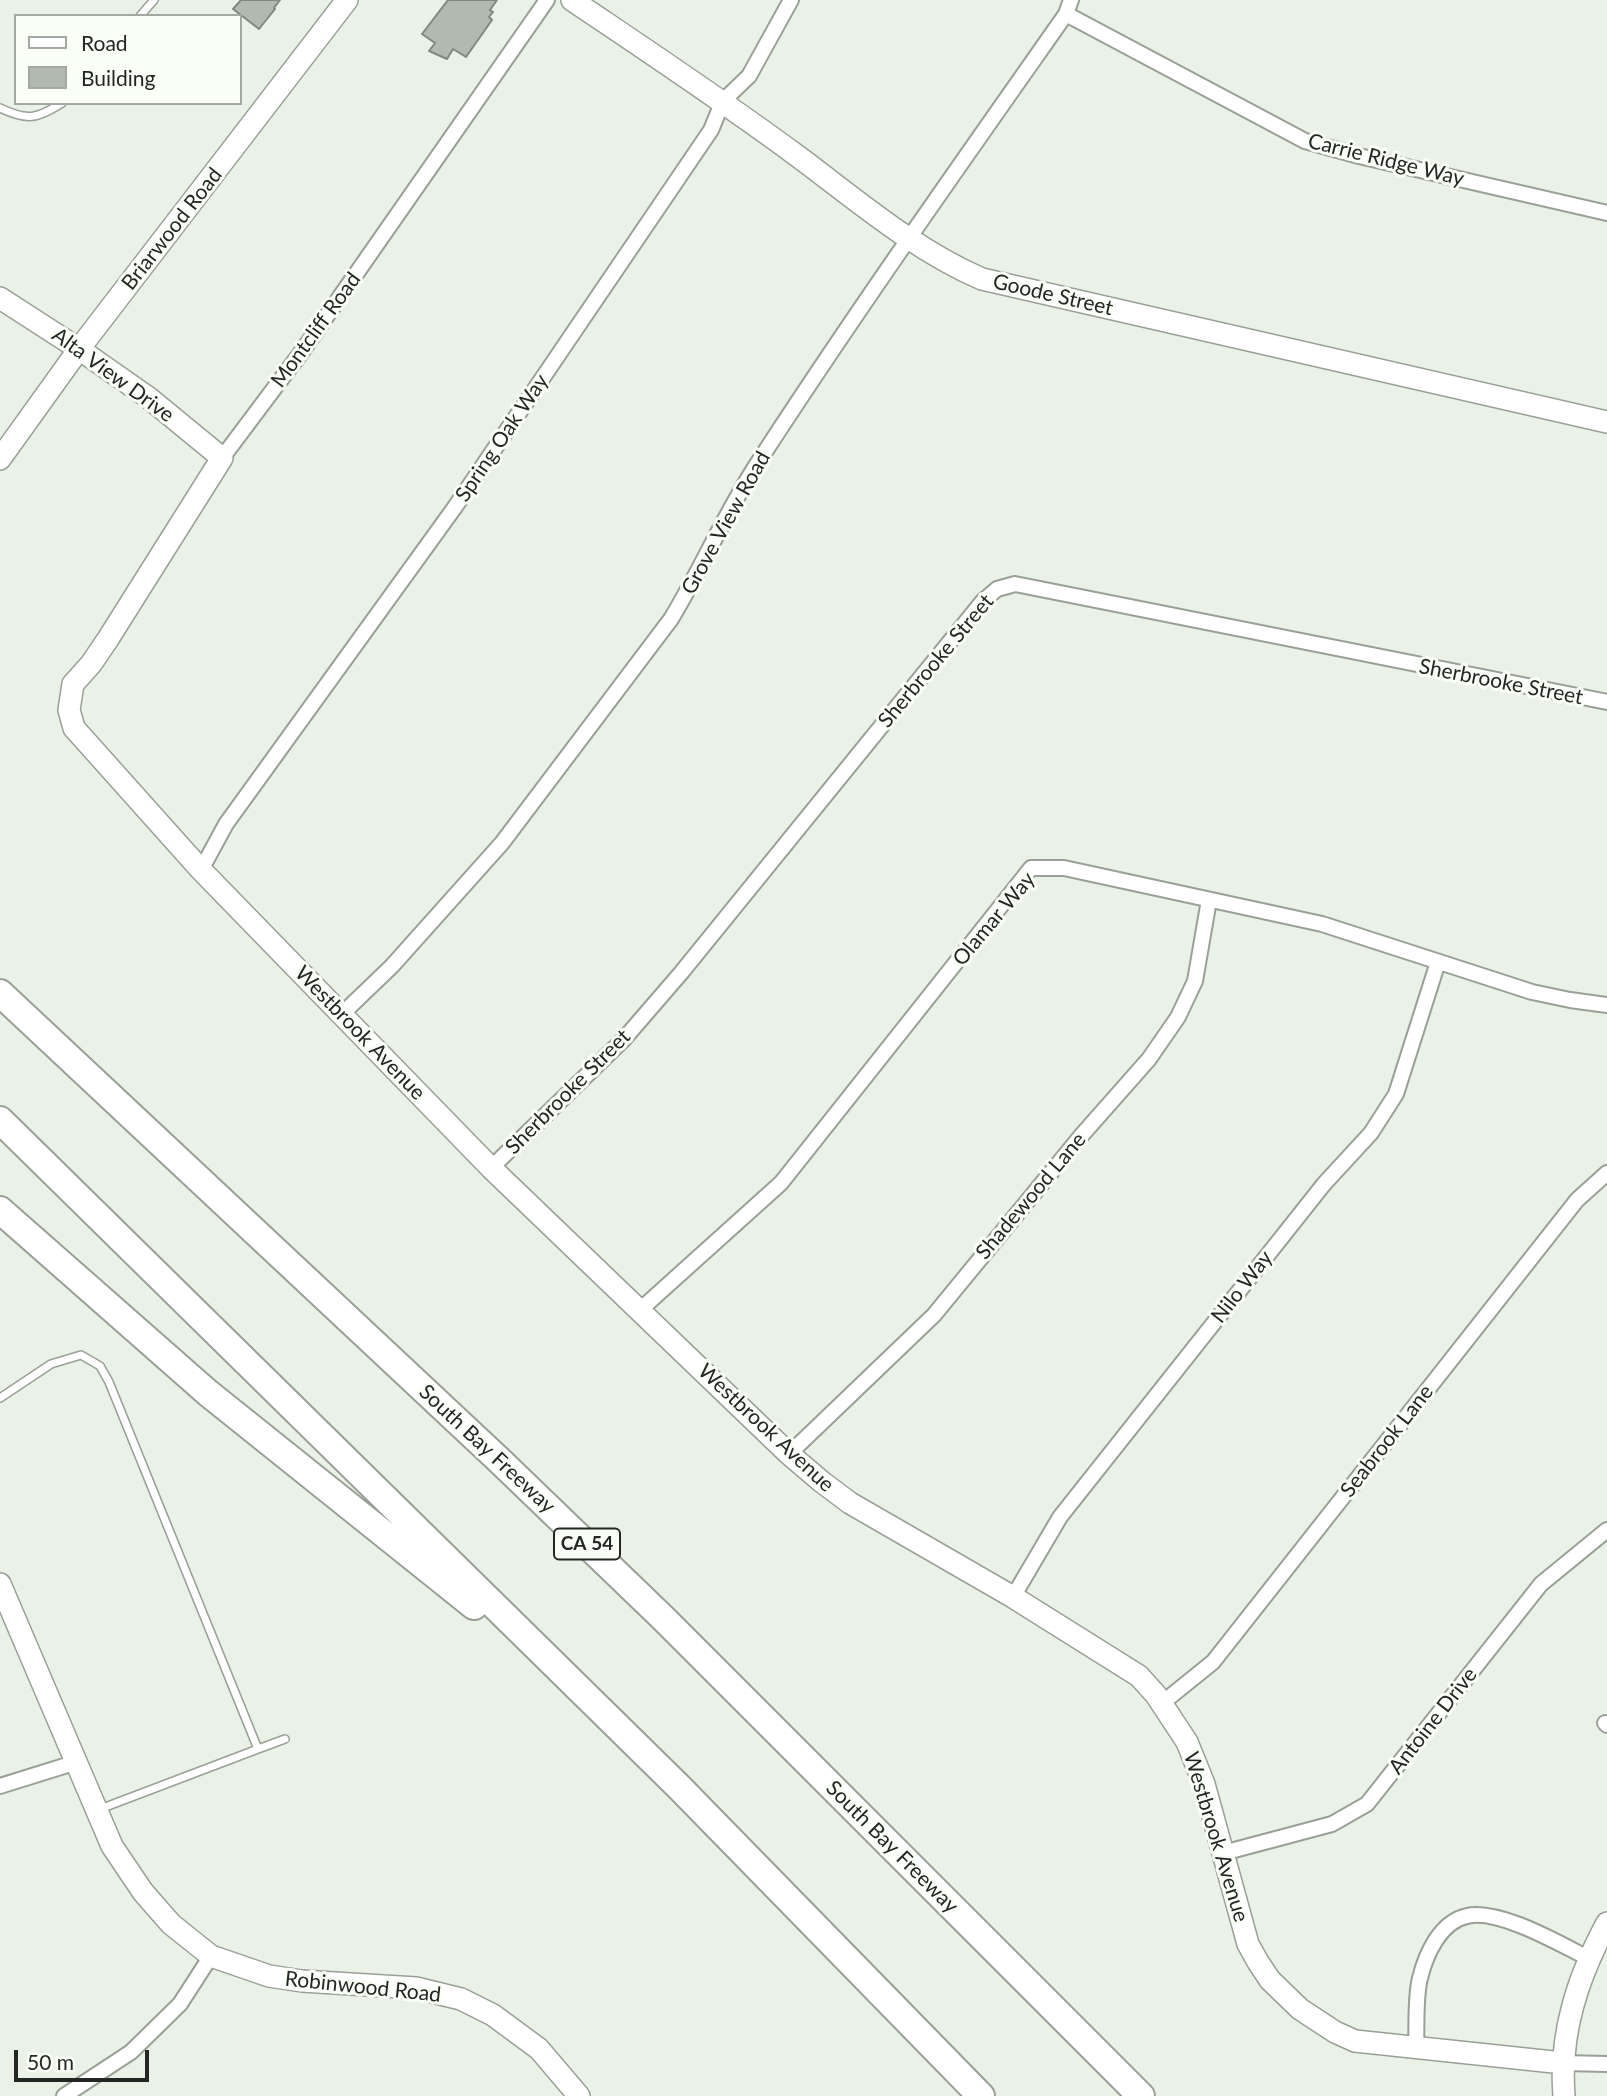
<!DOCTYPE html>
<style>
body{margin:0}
#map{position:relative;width:1607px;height:2096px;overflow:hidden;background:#eaf2e7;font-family:Lato,sans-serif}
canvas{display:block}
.legend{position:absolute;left:14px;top:14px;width:228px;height:91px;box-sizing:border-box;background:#f9fff6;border:2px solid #a3a8a1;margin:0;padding:9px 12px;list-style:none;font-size:21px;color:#232622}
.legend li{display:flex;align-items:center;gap:14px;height:35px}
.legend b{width:35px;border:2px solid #a3a8a1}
.scale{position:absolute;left:14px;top:2050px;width:135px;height:32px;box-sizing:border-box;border:4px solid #232622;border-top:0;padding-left:9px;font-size:21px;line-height:24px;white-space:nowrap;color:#232622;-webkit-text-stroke:5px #f9fff6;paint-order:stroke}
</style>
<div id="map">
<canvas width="1607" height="2096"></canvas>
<ul class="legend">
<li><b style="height:9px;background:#fff"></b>Road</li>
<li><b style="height:19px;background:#b2b9ae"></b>Building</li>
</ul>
<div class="scale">50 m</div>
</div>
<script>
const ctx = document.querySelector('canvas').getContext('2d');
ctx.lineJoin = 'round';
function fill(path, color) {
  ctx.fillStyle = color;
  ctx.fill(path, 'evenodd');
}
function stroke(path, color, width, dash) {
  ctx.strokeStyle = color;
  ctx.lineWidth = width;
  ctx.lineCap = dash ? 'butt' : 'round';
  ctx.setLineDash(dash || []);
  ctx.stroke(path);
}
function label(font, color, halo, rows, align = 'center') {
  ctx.font = font + ' Lato,sans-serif';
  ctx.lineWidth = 6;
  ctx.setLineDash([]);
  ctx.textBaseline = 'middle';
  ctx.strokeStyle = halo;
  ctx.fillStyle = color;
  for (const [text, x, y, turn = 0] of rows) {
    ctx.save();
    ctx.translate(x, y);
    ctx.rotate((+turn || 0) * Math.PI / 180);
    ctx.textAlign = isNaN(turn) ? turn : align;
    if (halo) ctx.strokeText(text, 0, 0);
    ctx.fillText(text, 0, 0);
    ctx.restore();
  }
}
const building = new Path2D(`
 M241 0H280L274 8 275 9 259 29 233 9Z
 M448 0H497L490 10 493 12 489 17 492 20 466 57 453 49 447 59 429 51 435 43 422 34Z`);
const lane = new Path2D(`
 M140 16 154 0
 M0 108C27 121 37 119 62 103
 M0 1398 51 1364 81 1355 100 1366 109 1382 258 1749 100 1809
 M258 1749 285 1739`);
const street = new Path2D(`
 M1066 14 1305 141 1359 156 1607 213
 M222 458 303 350 547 0
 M201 870 226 824 455 507 711 130 723 101 749 76 791 0
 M341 1015 392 966 502 843 671 619C702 568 726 511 759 461 857 310 962 162 1066 14L1071 0
 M491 1168 624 1039 681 973 983 601 997 589 1015 584 1607 702
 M640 1310 781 1183 1031 868H1064L1322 924 1532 992 1570 1000 1607 1005
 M789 1454 934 1315 1081 1136 1149 1059 1178 1017 1195 981 1209 900
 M1013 1597 1060 1517 1324 1184 1371 1133 1396 1094 1438 962
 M1161 1704 1213 1662 1577 1200 1607 1173
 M1605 1723 1607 1725
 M0 1786 77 1762
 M1223 1853 1332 1824 1367 1804 1541 1584 1607 1530
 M1416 2048C1417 2026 1415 1998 1420 1978 1426 1954 1440 1922 1467 1916 1498 1908 1560 1944 1588 1958
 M1563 2063 1607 2064
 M64 2096 131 2052 180 2004 211 1956`);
const secondary = new Path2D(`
 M572 0C646 50 720 99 792 152 852 196 912 249 982 279L1607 422
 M0 298 79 349 149 398 222 458 108 639 91 664 73 684 69 710 74 728 201 870 491 1168 789 1454 822 1482 850 1503 1013 1597 1139 1676 1156 1695 1187 1742 1204 1784 1248 1944 1258 1962 1270 1980 1300 2009 1335 2032 1355 2041 1563 2063
 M0 459 79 349 347 0
 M0 1584 112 1846 143 1892 171 1924 211 1956 269 1976 302 1981 416 1988 461 1999 493 2015 539 2049 579 2096
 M1564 2096C1559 2033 1578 1977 1607 1923`);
const highway = new Path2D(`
 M0 993 500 1461 663 1618 1141 2096
 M0 1120 679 1787 981 2096
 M0 1210 208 1393 474 1606`);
const shields = [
 [587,1544,66]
];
const shieldNames = [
 ["CA 54",587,1544]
];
const streetNames = [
 ["Carrie Ridge Way",1386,160,14],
 ["Briarwood Road",172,229,-52],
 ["Goode Street",1053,295,13],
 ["Montcliff Road",316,330,-54],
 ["Alta View Drive",113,375,36],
 ["Spring Oak Way",502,438,-56],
 ["Grove View Road",726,523,-61],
 ["Sherbrooke Street",936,661,-50],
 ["Sherbrooke Street",1501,682,11],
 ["Olamar Way",994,919,-50],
 ["Westbrook Avenue",360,1033,46],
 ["Sherbrooke Street",568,1092,-45],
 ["Shadewood Lane",1031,1196,-50],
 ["Nilo Way",1242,1287,-52],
 ["Westbrook Avenue",766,1428,43],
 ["Seabrook Lane",1387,1441,-52],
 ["South Bay Freeway",487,1449,43],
 ["Antoine Drive",1433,1721,-52],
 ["Westbrook Avenue",1216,1837,73],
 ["South Bay Freeway",892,1847,45],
 ["Robinwood Road",363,1987,6]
];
fill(building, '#b2b9ae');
stroke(building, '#81887e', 2);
stroke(lane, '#99a096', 10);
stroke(street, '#99a096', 18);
stroke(secondary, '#99a096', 24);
stroke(highway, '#99a096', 30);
stroke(lane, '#fff', 7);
stroke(street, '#fff', 14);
stroke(secondary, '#fff', 21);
stroke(highway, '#fff', 26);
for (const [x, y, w] of shields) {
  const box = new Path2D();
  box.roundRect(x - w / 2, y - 15.5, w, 31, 5);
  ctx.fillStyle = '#f9fff6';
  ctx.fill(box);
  stroke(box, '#232622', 2);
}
label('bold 19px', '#232622', null, shieldNames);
label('21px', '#232622', '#f9fff6', streetNames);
</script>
